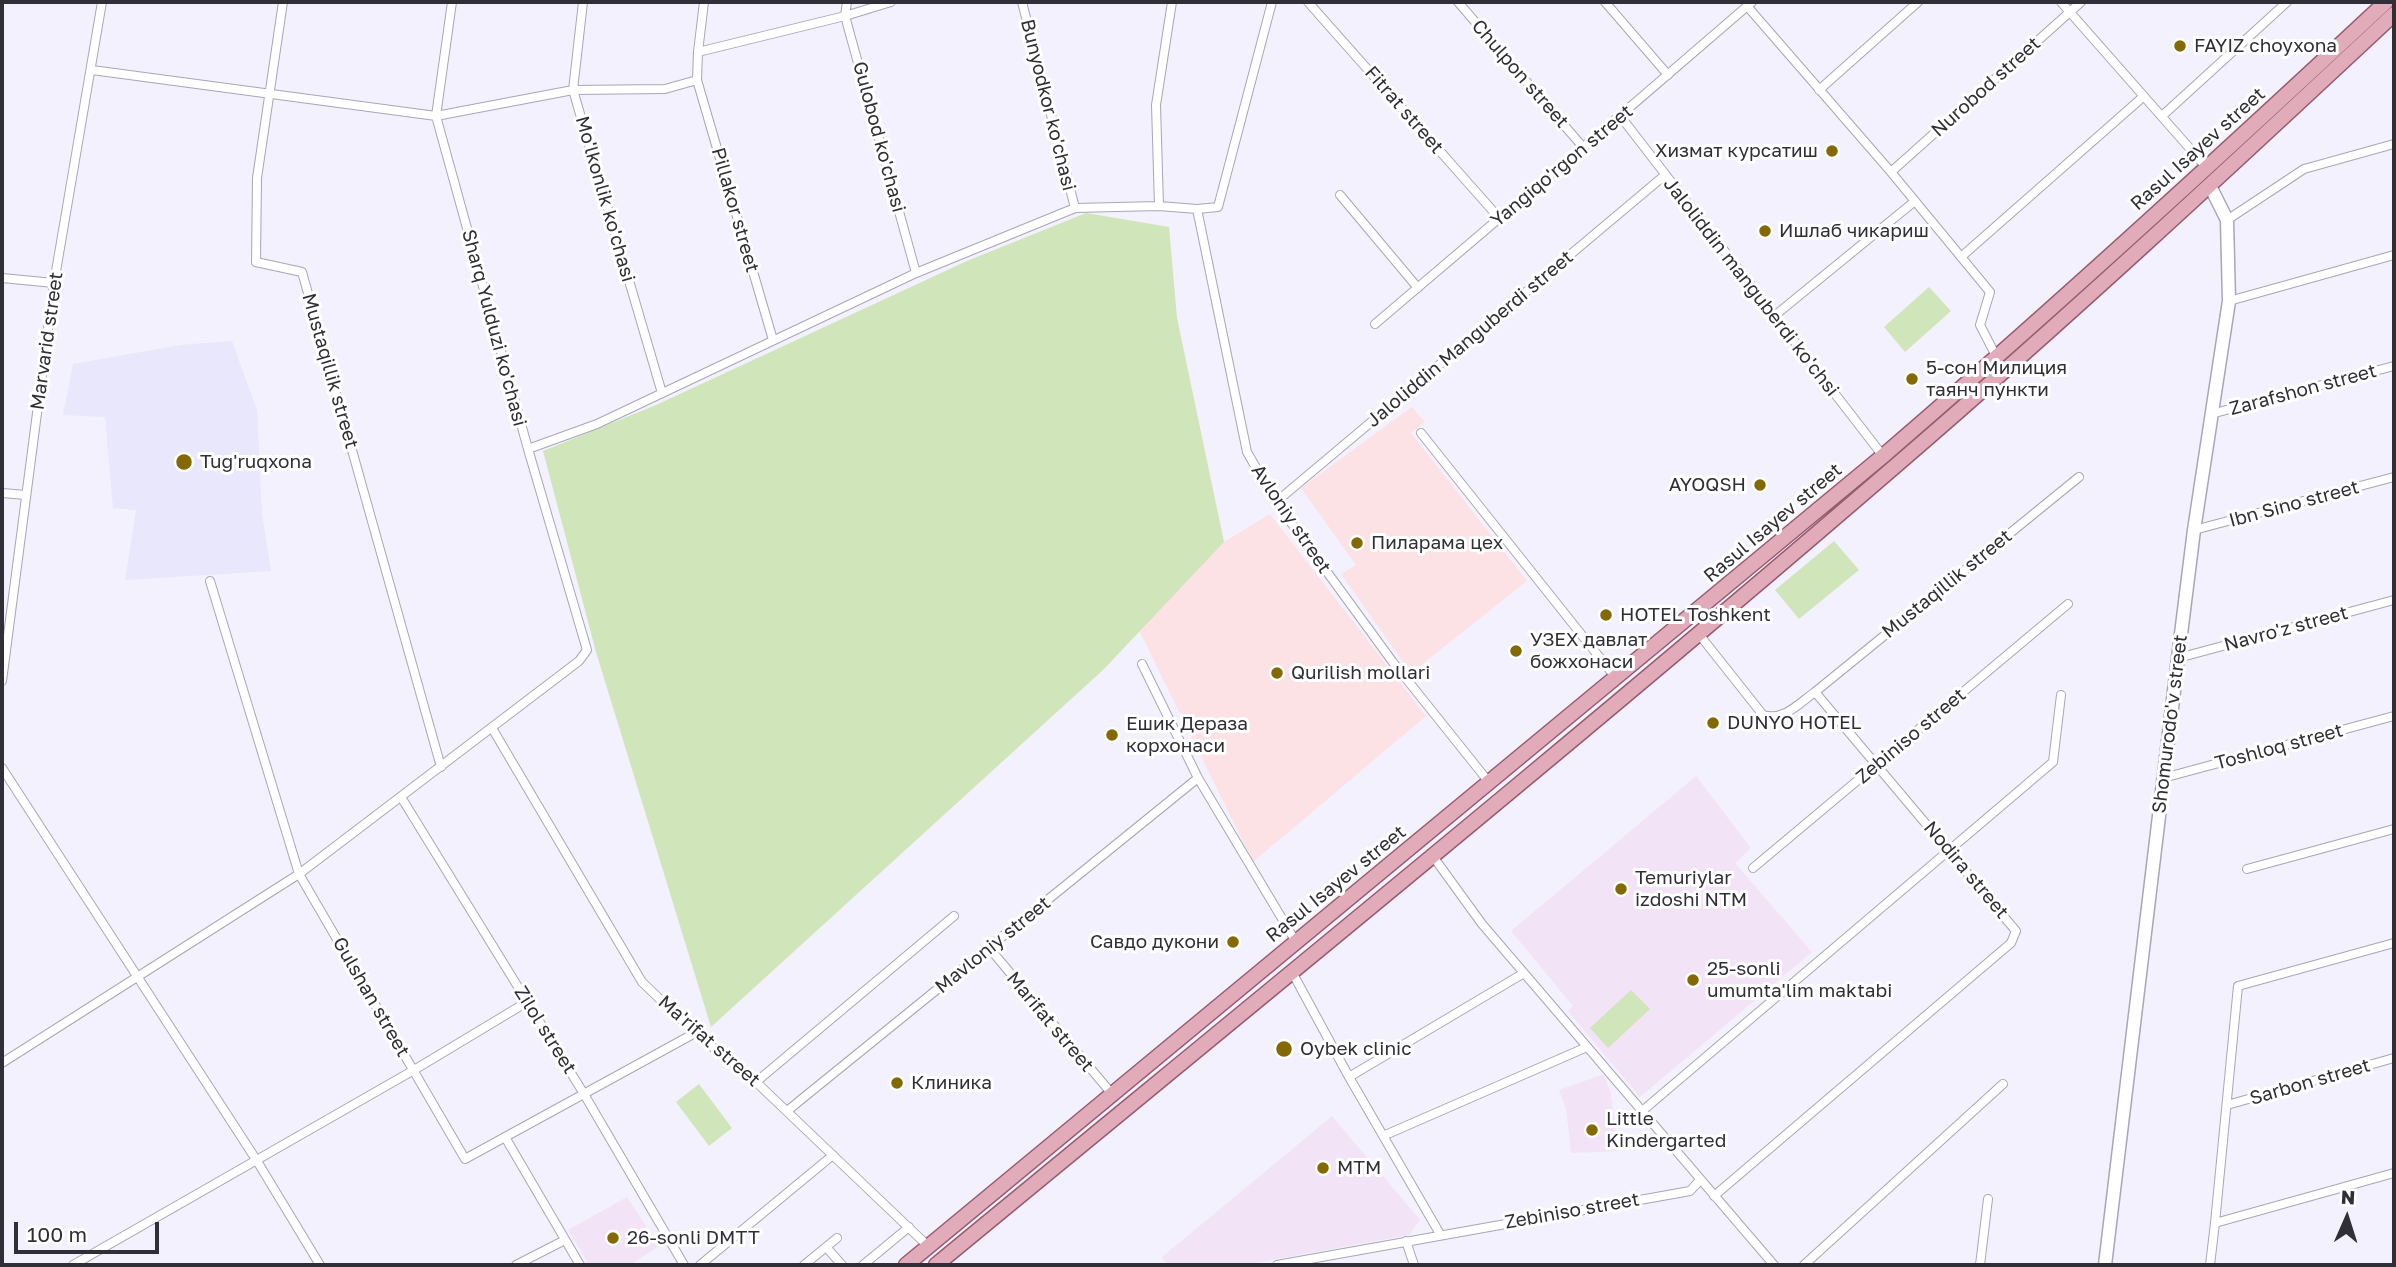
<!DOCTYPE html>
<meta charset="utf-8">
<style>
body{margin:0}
#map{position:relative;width:2396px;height:1267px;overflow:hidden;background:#f3f1fd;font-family:"Golos Text",sans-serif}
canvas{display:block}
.frame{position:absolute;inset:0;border:4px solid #302f37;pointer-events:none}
.north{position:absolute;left:2312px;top:1183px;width:70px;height:70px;-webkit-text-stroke:5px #fff;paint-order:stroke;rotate:3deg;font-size:19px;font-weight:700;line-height:28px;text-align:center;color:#302f37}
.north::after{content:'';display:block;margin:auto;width:24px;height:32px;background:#302f37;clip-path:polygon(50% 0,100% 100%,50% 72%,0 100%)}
.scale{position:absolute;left:14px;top:1222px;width:145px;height:32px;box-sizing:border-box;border:4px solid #302f37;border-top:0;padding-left:9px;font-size:21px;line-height:24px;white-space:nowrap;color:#302f37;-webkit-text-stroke:5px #fff;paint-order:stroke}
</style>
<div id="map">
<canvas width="2396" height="1267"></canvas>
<div class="frame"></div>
<div class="north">N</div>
<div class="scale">100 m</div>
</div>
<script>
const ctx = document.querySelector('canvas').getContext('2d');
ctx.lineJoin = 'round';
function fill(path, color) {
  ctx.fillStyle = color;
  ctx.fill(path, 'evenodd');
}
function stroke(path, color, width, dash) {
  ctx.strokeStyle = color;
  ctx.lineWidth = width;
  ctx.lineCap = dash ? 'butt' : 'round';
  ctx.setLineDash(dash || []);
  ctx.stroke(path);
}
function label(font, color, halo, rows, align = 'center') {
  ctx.font = font + ' "Golos Text",sans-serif';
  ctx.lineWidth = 6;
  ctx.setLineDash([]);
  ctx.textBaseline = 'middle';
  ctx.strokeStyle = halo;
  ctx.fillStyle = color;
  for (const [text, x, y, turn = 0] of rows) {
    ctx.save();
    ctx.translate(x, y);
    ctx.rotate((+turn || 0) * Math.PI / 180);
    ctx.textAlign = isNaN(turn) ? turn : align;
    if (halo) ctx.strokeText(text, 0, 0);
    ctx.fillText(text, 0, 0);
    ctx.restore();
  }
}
const commercial = new Path2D(`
 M1412 407 1425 422 1411 433 1527 581 1411 673 1341 574 1356 565 1301 488Z
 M1270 514 1426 716 1253 862 1139 630 1224 542Z`);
const built = new Path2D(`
 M232 341 257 410 262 513 271 571 125 580 136 510 113 508 105 417 63 415 73 364 180 345Z`);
const education = new Path2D(`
 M1696 776 1751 848 1735 863 1812 952 1640 1097 1568 1011 1573 1006 1511 931Z
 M1604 1074 1611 1094 1618 1151 1571 1153 1566 1109 1559 1090Z
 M1332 1116 1420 1220 1409 1235 1244 1265H1167L1162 1257Z
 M627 1197 659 1246 630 1265H589L568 1230Z`);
const green = new Path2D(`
 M1086 213 1169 227 1177 318 1224 542 1103 670 711 1027 596 652 543 451 656 405 967 261Z
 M1929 287 1951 311 1905 352 1884 327Z
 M1834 541 1859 570 1799 619 1775 590Z
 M1631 990 1650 1009 1608 1048 1590 1028Z
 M699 1084 732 1128 709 1146 676 1102Z`);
const street = new Path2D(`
 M283 2 257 178 256 262 302 272 441 767
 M583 2 573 90 662 393
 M847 2 845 16 916 273
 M1022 2 1075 208
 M1308 2 1500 219
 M1458 2 1582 146
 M1605 2 1668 75
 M2061 2 2207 168
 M1747 6 1891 172 1990 292 1980 325 1997 358
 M698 52 704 2
 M92 70 436 116 573 90 665 89 697 80 698 52 845 16 891 2
 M697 80 773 340
 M1819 90 1918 2
 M2162 116 2287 2
 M1621 117 1883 456
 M1891 172 2081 2
 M1340 195 1418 288
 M1159 206 1156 105 1172 2
 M1197 209 1247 452 1276 502 1392 661 1488 781
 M2227 220 2304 169 2394 144
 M1961 257 2144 96
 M2 278 54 283
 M2229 301 2394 255
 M1773 317 1915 201
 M1375 324C1502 217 1627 110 1752 2
 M2211 414 2394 366
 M1421 433 1616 678
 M528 449 597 424 916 273 1075 208 1159 206 1197 209 1218 207 1272 2
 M2 493 26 495
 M1276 502 1665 175
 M2194 530 2394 477
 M210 581 299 874 465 1159 695 1033
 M1698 633 1763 715C1784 721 1798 704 1815 692L2016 931 2011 943 1714 1196
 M2178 658 2394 600
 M1142 664 1198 778 1296 942
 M2 681 54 283 102 2
 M1815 692 2079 477
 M492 728 642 982 695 1033 756 1082 928 1246
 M2 768 257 1161 320 1265
 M2163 778 2394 716
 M401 797 584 1094 684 1265
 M1432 855 1482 924 1774 1265
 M1753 868 2068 604
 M2247 869 2394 829
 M990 949 1112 1094
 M1292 972 1349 1077 1440 1234
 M2 1063 299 874 579 661 587 650 528 449 436 116 452 2
 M1349 1077 1524 973
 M756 1082 954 916
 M2227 1105 2394 1058
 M787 1111 1198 778
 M1641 1112 2053 762 2061 695
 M1383 1136 1587 1047
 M505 1137 580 1265
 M2215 1223 2238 986 2394 943
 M1406 1241 1414 1265
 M826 1247 842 1265
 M73 1265 414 1070 527 1002
 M516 1265 565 1240
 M700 1265 833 1155
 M804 1265 837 1238
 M863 1265 909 1227
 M1277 1265 1690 1191 1700 1180
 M1804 1265 2003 1084
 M1980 1265 1988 1199
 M2210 1265 2215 1223 2394 1173`);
const secondary = new Path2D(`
 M2105 1265 2178 658 2194 530 2229 301 2227 220 2210 186`);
const primary = new Path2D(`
 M906 1265 1883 456C2054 309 2221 156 2386 2
 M936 1265C1256 1001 1579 739 1893 468 2064 321 2229 168 2394 14`);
const markers = [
 [2180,46,7,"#846902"],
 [1832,151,7,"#846902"],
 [1765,231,7,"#846902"],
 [1912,379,7,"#846902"],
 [184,462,9,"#846902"],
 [1760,485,7,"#846902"],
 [1357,543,7,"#846902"],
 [1606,615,7,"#846902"],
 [1516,651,7,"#846902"],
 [1277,673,7,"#846902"],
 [1713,723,7,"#846902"],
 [1112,735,7,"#846902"],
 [1621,889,7,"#846902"],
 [1233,942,7,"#846902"],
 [1693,980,7,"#846902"],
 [1284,1049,9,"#846902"],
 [897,1083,7,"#846902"],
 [1592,1130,7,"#846902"],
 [1323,1168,7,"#846902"],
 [613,1238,7,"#846902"]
];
const poiNames = [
 ["FAYIZ choyxona",2194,46],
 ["Хизмат курсатиш",1818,151,"right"],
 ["Ишлаб чикариш",1779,231],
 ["5-сон Милиция",1926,368],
 ["таянч пункти",1926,390],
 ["Tug'ruqxona",200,462],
 ["AYOQSH",1746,485,"right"],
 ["Пиларама цех",1371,543],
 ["HOTEL Toshkent",1620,615],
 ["УЗЕХ давлат",1530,640],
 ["божхонаси",1530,662],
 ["Qurilish mollari",1291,673],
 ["DUNYO HOTEL",1727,723],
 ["Ешик Дераза",1126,724],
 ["корхонаси",1126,746],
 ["Temuriylar",1635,878],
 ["izdoshi NTM",1635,900],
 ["Савдо дукони",1219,942,"right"],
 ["25-sonli",1707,969],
 ["umumta'lim maktabi",1707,991],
 ["Oybek clinic",1300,1049],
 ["Клиника",911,1083],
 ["Little",1606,1119],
 ["Kindergarted",1606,1141],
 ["MTM",1337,1168],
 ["26-sonli DMTT",627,1238]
];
const streetNames = [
 ["Chulpon street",1520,74,49],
 ["Nurobod street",1986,87,-42],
 ["Bunyodkor ko'chasi",1048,105,76],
 ["Fitrat street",1404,110,49],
 ["Gulobod ko'chasi",879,137,75],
 ["Rasul Isayev street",2198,149,-42],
 ["Yangiqo'rgon street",1562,166,-40],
 ["Mo'lkonlik ko'chasi",605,199,74],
 ["Pillakor street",735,210,74],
 ["Jaloliddin manguberdi ko'chsi",1751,287,52],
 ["Sharq Yulduzi ko'chasi",494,328,75],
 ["Jaloliddin Manguberdi street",1470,339,-40],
 ["Marvarid street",47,341,-82],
 ["Mustaqillik street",330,371,74],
 ["Zarafshon street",2303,390,-15],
 ["Ibn Sino street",2294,504,-15],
 ["Avloniy street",1291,519,56],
 ["Rasul Isayev street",1773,523,-40],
 ["Mustaqillik street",1947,584,-39],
 ["Navro'z street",2286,629,-15],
 ["Shomurodo'v street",2170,724,-83],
 ["Zebiniso street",1911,736,-40],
 ["Toshloq street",2279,747,-15],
 ["Nodira street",1966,870,50],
 ["Rasul Isayev street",1336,884,-39],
 ["Mavloniy street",993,945,-39],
 ["Gulshan street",371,997,60],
 ["Marifat street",1050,1022,50],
 ["Zilol street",545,1030,58],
 ["Ma'rifat street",709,1041,41],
 ["Sarbon street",2310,1082,-16],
 ["Zebiniso street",1572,1211,-10]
];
fill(commercial, '#fce1e5');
fill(built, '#e9e7fc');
fill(education, '#f2e3f6');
fill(green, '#d0e5ba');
stroke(street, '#a8a6b8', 10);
stroke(secondary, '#a8a6b8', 15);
stroke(primary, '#975b6e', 17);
stroke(street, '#fff', 8);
stroke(secondary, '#fff', 12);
stroke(primary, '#e2abba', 14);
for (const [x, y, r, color] of markers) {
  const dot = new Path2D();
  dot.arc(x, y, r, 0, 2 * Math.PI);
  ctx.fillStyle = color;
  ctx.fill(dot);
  stroke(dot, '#fff', 2.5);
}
label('19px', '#302f37', '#fff', poiNames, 'left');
label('19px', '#302f37', '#fff', streetNames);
</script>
